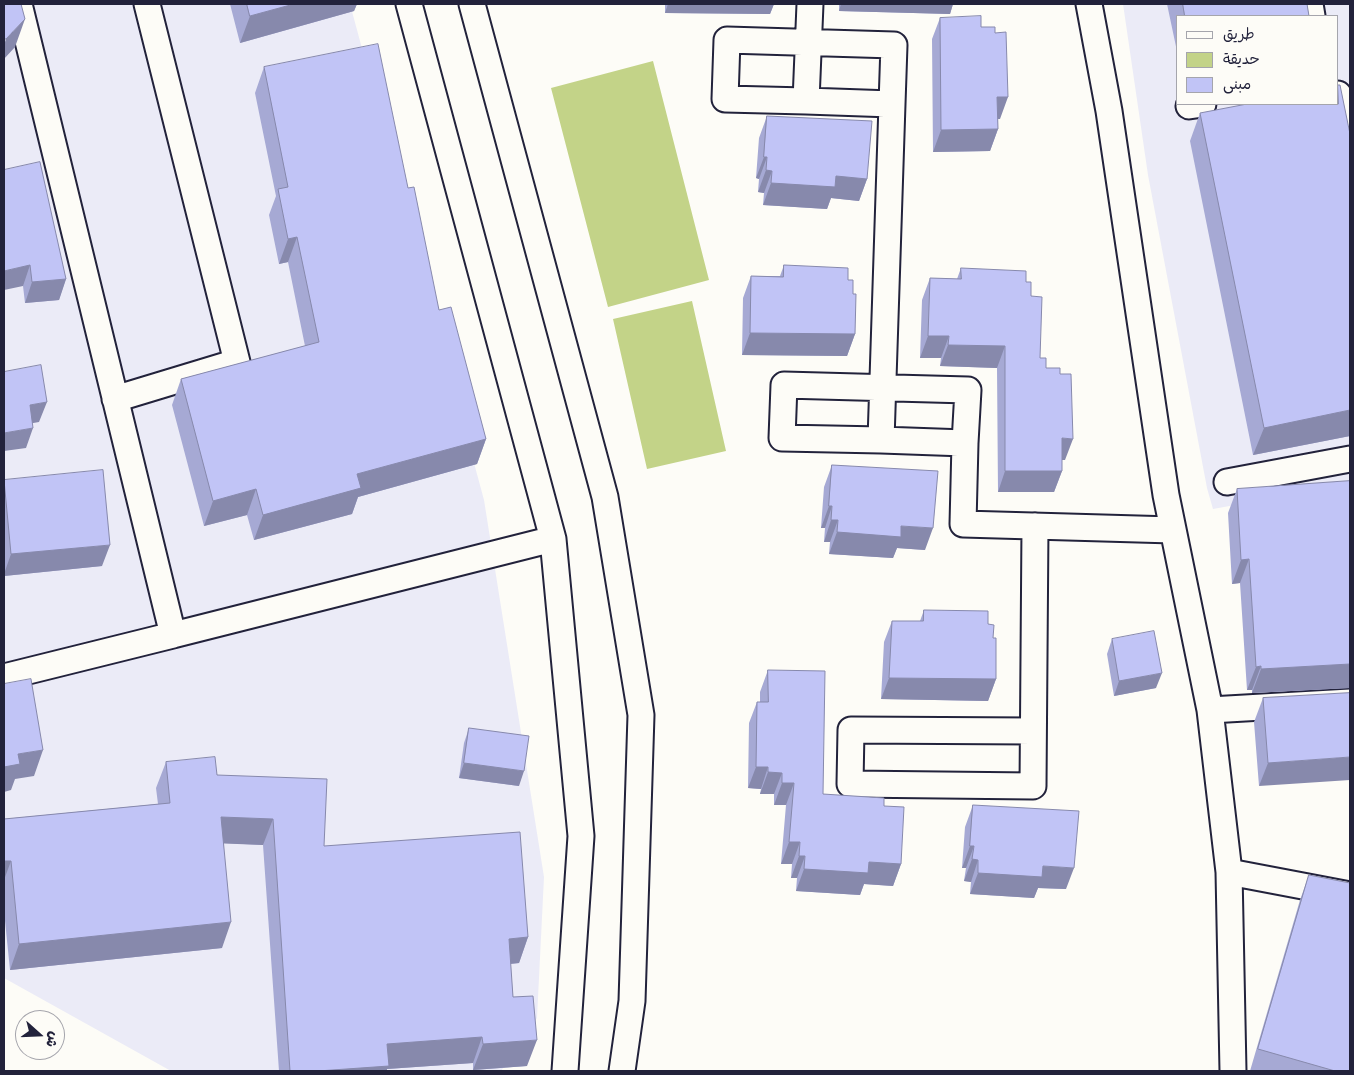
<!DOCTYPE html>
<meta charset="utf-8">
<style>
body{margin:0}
#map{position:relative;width:1354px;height:1075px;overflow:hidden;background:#fdfcf7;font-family:"Shantell Sans","Playpen Sans Arabic",sans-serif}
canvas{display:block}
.frame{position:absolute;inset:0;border:5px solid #22223b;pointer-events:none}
.legend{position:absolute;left:1176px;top:15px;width:162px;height:90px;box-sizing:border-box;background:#fdfcf7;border:1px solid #a5a5ac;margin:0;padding:6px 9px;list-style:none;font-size:15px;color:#22223b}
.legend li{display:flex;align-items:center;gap:10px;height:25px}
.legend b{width:25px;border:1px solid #a5a5ac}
.north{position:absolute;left:15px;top:1010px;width:50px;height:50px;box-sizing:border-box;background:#fdfcf7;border:1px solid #a5a5ac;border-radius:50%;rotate:110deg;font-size:14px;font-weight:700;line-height:20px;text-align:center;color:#22223b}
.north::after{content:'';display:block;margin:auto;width:18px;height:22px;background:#22223b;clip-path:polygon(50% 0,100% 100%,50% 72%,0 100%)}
</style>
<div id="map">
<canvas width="1354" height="1075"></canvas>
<div class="frame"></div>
<ul class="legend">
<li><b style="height:6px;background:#fdfcf7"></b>طريق</li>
<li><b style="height:14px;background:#c3d388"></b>حديقة</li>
<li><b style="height:14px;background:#c1c4f6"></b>مبنى</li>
</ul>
<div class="north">ش</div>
</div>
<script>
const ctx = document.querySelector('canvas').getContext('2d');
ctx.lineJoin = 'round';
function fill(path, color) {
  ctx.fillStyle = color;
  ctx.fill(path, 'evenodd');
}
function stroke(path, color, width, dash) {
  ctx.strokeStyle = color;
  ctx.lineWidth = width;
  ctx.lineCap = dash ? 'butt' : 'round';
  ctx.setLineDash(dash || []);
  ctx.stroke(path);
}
const built = new Path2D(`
 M4 4H350L484 500 544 877 537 1018 501 1071H171L4 978Z
 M1123 4H1350V484L1213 509 1207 488 1148 175ZM1178 16H1338V104H1178Z`);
const green = new Path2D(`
 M653 61 709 280 608 307 551 88Z
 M692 301 726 451 647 469 613 319Z`);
const street = new Path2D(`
 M19 4 173 635 553 539
 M409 4 553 539 581 836 565 1071
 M472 4 605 497 641 715 632 1001 622 1071
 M810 4 806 101 892 104 881 440 965 443 963 524 1173 530
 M1089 4 1109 111 1166 495 1210 710 1229 872 1233 1071
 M1310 4 1312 16
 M1338 94 1345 104 1350 131
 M806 101 725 99 727 40 894 45 892 104
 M1189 106 1203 104
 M115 399 237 362 147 4
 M881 440 782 438 784 385 968 390 965 443
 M1227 482 1350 459
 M4 677 173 635
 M1210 710 1350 702
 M1033 731 851 730 850 784 1033 786 1035 526
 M1229 872 1350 895`);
const wall = new Path2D(`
 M230 4H357L354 11 240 43Z
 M665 4H774L770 14 665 13Z
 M839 4H953L950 14 839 11Z
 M1167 4H1307L1309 16H1178V56Z
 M940 18 981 27 1000 119H998V129L990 151 933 152 932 39Z
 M264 67 408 188 439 310 486 439 477 464 358 497 352 514 254 540 247 515 204 526 172 405 181 379 305 346 288 262 279 264 269 215 276 196 255 93Z
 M1200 113 1350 436 1253 455 1190 141Z
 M767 116 867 179 859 201 831 198 827 209 763 205 764 193 758 192 759 179 756 178 759 138Z
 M4 170 66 279 59 300 25 303 23 286Z
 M784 265 848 280 853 294 855 334 847 356 742 355 743 298 751 276H780Z
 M961 268 1026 282 1031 296 1040 358 1046 368 1065 460H1062V471L1054 492H998L997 368 940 366 941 358H920L922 300 930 278 957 279Z
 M832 465 925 550 897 548 893 558 829 554 830 542H824L825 528H821L824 487Z
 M4 481 102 566 4 576Z
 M1350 481V688L1252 693V690H1247L1240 583 1232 584 1228 513 1237 489Z
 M924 610 988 624 993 638 996 679 988 701 881 699 884 642 892 621H920Z
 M1112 639 1156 688 1114 696 1107 654Z
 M768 670 823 794 884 806 901 864 893 886 864 884 860 895 796 891 797 878H791L792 864H781L786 805H774V794H760L761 789 748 788 749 723 757 702H760V692Z
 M1350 693 1259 786 1254 722 1263 698Z
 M469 728 519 786 459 778 464 743Z
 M166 762 217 775 324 846 528 937 519 963 510 964 513 997 527 1066 473 1070V1063L387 1069V1071H279L263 845 224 843 222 948 10 970 4 911V819L158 804 156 788Z
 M973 805 1066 889 1038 888 1034 898 970 894 971 882 964 881 966 868H962L965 827Z
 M1309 875 1350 1071H1250L1300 900Z`);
const shadedWall = new Path2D(`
 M294 4H357L354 11 240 43 250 16Z
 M668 4H774L770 14 665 13Z
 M841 4H953L950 14 839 11Z
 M25 19 15 47 4 59V45L6 39Z
 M997 97H1008L1000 119H989Z
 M998 129 990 151 933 152 941 130Z
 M764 157H767L759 179 756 178Z
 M766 170 772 171 764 193 758 192Z
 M836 176 867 179 859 201 831 198 827 209 763 205 771 183Z
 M297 237 288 262 279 264 288 239Z
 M30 265 23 286 4 290V271Z
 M66 279 59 300 25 303 32 282Z
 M750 333 855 334 847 356 742 355Z
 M928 336H949L941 358H920Z
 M948 345 1005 346 997 368 940 366Z
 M47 402 39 422 22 425 30 405Z
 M1350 410V436L1253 455 1264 428Z
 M33 428 26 448 4 451V433Z
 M1062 438 1073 439 1065 460H1054Z
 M486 439 477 464 358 497 352 514 254 540 263 515 357 474Z
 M1005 471H1062L1054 492H998Z
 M256 489 247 515 204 526 213 501Z
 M829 506H832L825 528H821Z
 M831 520H838L830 542H824Z
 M901 526 933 528 925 550 897 548 893 558 829 554 837 532Z
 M110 545 102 566 4 576V574L11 554Z
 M1249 559 1240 583 1232 584 1241 560Z
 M1350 664V688L1252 693 1261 669Z
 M1261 666 1252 690H1247L1256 667Z
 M1162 673 1156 688 1114 696 1119 681Z
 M889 678 996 679 988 701 881 699Z
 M43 750 34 776 15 779 11 790 4 792V767L18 754Z
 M1350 757V780L1259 786 1268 763Z
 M464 763 524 771 519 786 459 778Z
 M756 767H768L761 789 748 788Z
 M768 772 782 773 774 794H760Z
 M782 783H794L786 805H774Z
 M221 817 273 819 263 845 212 843Z
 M789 842H800L792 864H781Z
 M970 846H974L966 868H962Z
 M799 856H805L797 878H791Z
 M972 859 978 860 971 882 964 881Z
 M4 861H11L4 880Z
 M869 862 901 864 893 886 864 884 860 895 796 891 804 869Z
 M1043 866 1074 868 1066 889 1038 888 1034 898 970 894 978 873Z
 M231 922 222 948 10 970 19 944Z
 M528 937 519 963 499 965 509 939Z
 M482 1037 473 1063 387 1069V1071H318L387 1044Z
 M537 1040 527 1066 473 1070 483 1044Z`);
const building = new Path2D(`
 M4 4H21L25 19 6 39H4Z
 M247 4H294L250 16Z
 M1183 4H1307L1309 16H1185Z
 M981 16V27H995V33L1006 32 1008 97H997L998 129 941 130 940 18Z
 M378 44 408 188 414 187 439 310 451 307 486 439 357 474 361 488 263 515 256 489 213 501 181 379 319 342 297 237 288 239 278 189 288 187 264 67Z
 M1338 85H1340L1350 134V410L1264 428 1200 113 1247 104H1338Z
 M767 116 872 121 867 179 836 176 835 187 771 183 772 171 766 170 767 157H764Z
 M40 162 66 279 32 282 30 265 4 271V170Z
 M784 265 848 268V280H853V294H856L855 334 750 333 751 276 783 277Z
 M961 268 1026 271V282H1031V296L1042 297 1040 358H1046V368H1060V374H1071L1073 439 1062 438V471H1005V346L948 345 949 336H928L930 278 961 279Z
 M41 365 47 402 30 405 33 428 4 433V372Z
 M832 465 938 471 933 528 901 526V537L837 532 838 520H831L832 506H829Z
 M103 470 110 545 11 554 4 480Z
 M1350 481V664L1261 669V666L1256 667 1249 559 1241 560 1237 489Z
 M924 610 988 611V624L994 625 993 638H996V679L889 678 892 621H923Z
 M1154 631 1162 673 1119 681 1112 639Z
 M768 670 825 671 823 794 884 798V806L904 807 901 864 869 862 868 873 804 869 805 856H799L800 842H789L794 783H782V773L768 772V767H756L757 702H768Z
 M31 679 43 750 18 754 20 764 4 767V684Z
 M1350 693V757L1268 763 1263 698Z
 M469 728 529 736 524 771 464 763Z
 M215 757 217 775 327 779 324 846 520 832 528 937 509 939 513 997 533 996 537 1040 483 1044 482 1037 387 1044 389 1066 318 1071H290L273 819 221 817 231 922 19 944 11 861H4V819L170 803 166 762Z
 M973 805 1079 811 1074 868 1043 866 1042 877 978 873V860L972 859 974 846H970Z
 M1309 875 1350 883V1071H1335L1258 1049Z`);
fill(built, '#ebebf7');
fill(green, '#c3d388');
stroke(street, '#22223b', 29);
stroke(street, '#fdfcf7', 25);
fill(wall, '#a6a9d4');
fill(shadedWall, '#8789ac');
fill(building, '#c1c4f6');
stroke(building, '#8789ac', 1);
</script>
